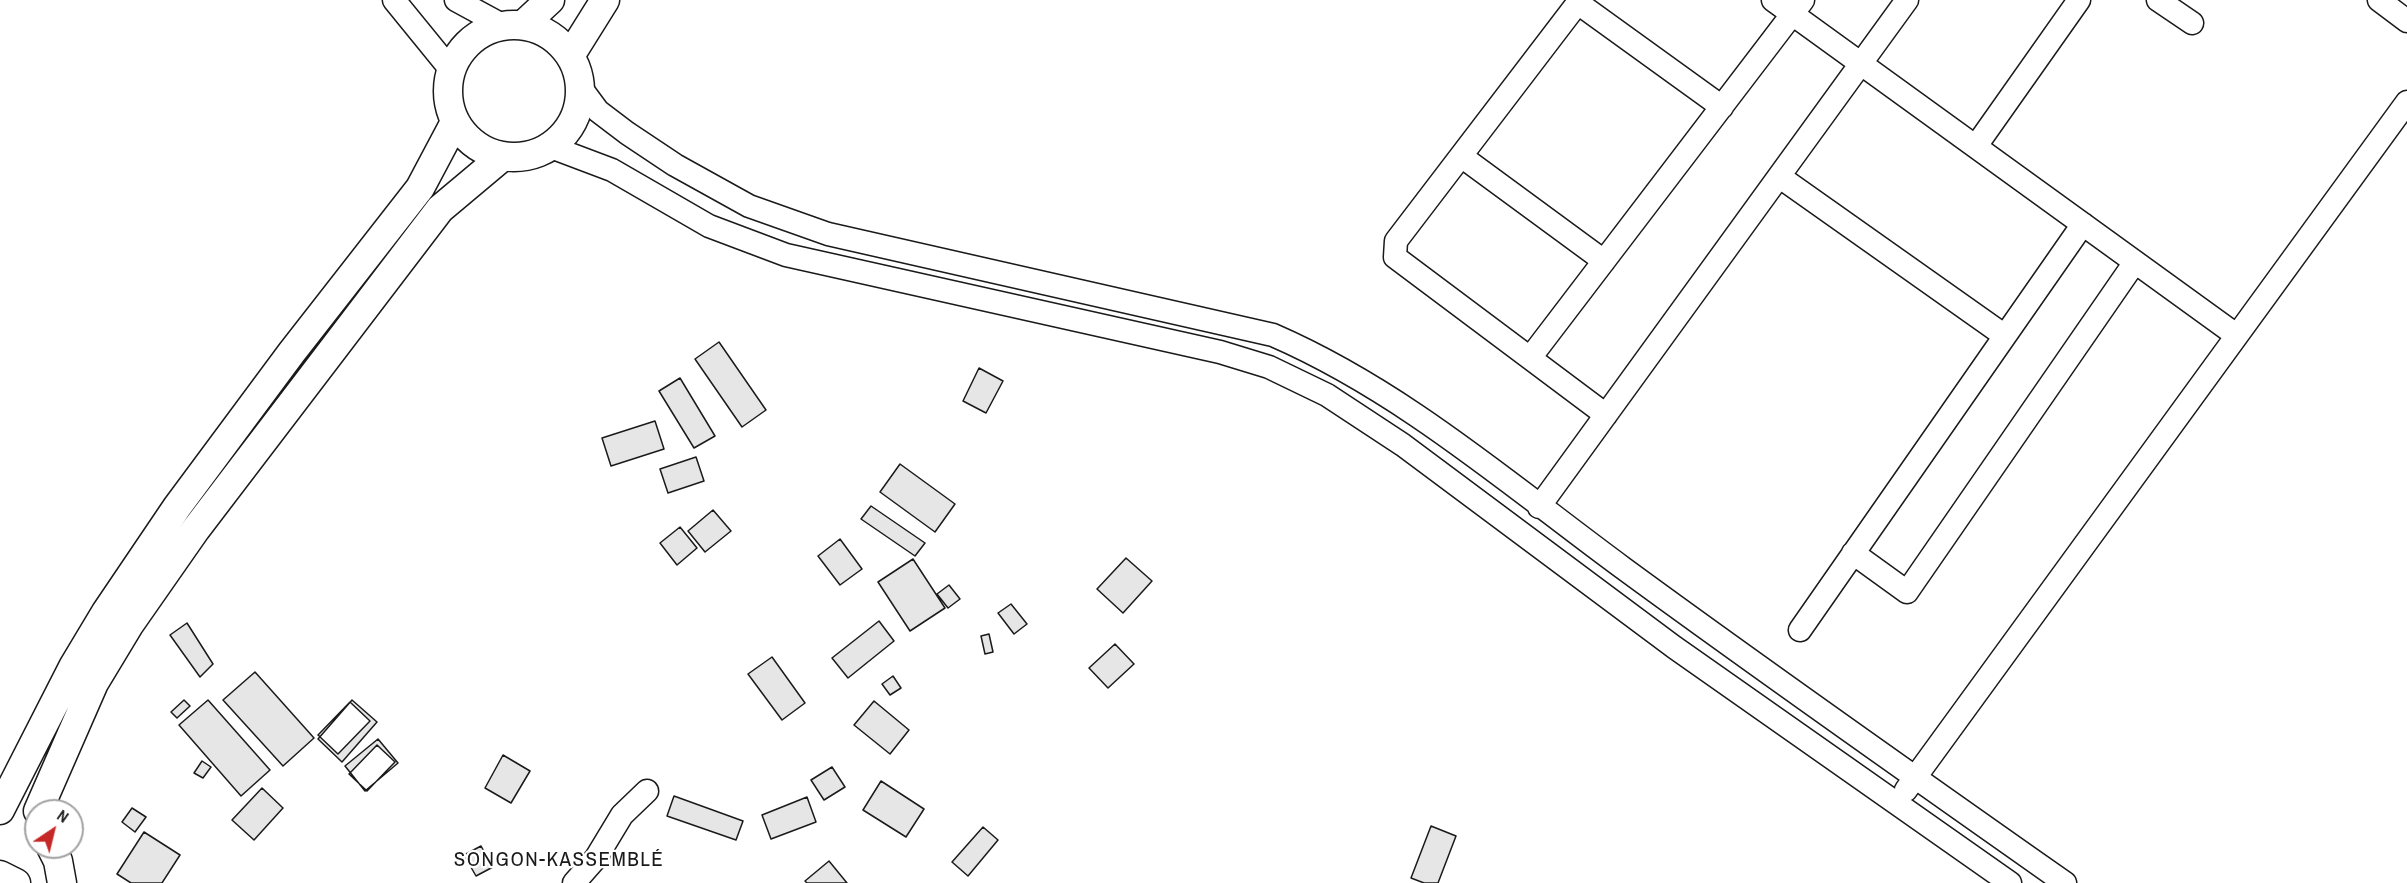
<!DOCTYPE html>
<meta charset="utf-8">
<style>
body{margin:0}
#map{position:relative;width:2407px;height:883px;overflow:hidden;background:#fff;font-family:"Archivo Narrow",sans-serif}
canvas{display:block}
.north{position:absolute;left:24px;top:799px;width:60px;height:60px;box-sizing:border-box;background:#fff;border:2px solid #a3a3a3;border-radius:50%;rotate:35deg;font-size:16px;font-weight:700;line-height:24px;text-align:center;color:#1a1a1a}
.north::after{content:'';display:block;margin:auto;width:21px;height:27px;background:#c62828;clip-path:polygon(50% 0,100% 100%,50% 72%,0 100%)}
</style>
<div id="map">
<canvas width="2407" height="883"></canvas>
<div class="north">N</div>
</div>
<script>
const ctx = document.querySelector('canvas').getContext('2d');
ctx.lineJoin = 'round';
function fill(path, color) {
  ctx.fillStyle = color;
  ctx.fill(path, 'evenodd');
}
function stroke(path, color, width, dash) {
  ctx.strokeStyle = color;
  ctx.lineWidth = width;
  ctx.lineCap = dash ? 'butt' : 'round';
  ctx.setLineDash(dash || []);
  ctx.stroke(path);
}
function label(font, color, halo, rows, align = 'center') {
  ctx.font = font + ' "Archivo Narrow",sans-serif';
  ctx.lineWidth = 4.5;
  ctx.setLineDash([]);
  ctx.textBaseline = 'middle';
  ctx.strokeStyle = halo;
  ctx.fillStyle = color;
  for (const [text, x, y, turn = 0] of rows) {
    ctx.save();
    ctx.translate(x, y);
    ctx.rotate((+turn || 0) * Math.PI / 180);
    ctx.textAlign = isNaN(turn) ? turn : align;
    if (halo) ctx.strokeText(text, 0, 0);
    ctx.fillText(text, 0, 0);
    ctx.restore();
  }
}
const building = new Path2D(`
 M719 342 766 410 742 427 695 359Z
 M979 368 1003 381 986 413 963 401Z
 M680 378 715 436 694 448 659 391Z
 M655 421 664 449 611 466 602 438Z
 M696 457 704 481 668 493 660 469Z
 M900 464 955 504 935 532 880 492Z
 M871 506 925 543 915 556 861 519Z
 M713 510 731 531 705 552 688 531Z
 M680 527 697 548 677 565 660 543Z
 M840 539 862 569 840 585 818 556Z
 M1126 558 1152 581 1123 613 1097 589Z
 M913 559 945 608 910 631 878 582Z
 M949 585 960 599 948 608 937 594Z
 M1011 604 1027 624 1014 634 998 613Z
 M879 621 894 641 848 678 832 658Z
 M187 623 213 664 200 677 170 635Z
 M989 634 993 652 985 654 981 636Z
 M1115 644 1134 664 1108 688 1089 668Z
 M772 657 805 703 782 720 748 674Z
 M255 672 314 738 283 766 223 700Z
 M893 676 901 688 890 695 882 684Z
 M184 700 190 706 177 718 171 712Z
 M208 700 270 770 241 796 179 725Z
 M352 700 377 722 342 762 318 739Z
 M874 701 909 730 890 754 854 725Z
 M350 702 370 721 338 754 318 735Z
 M378 739 398 763 365 791 345 766Z
 M377 745 395 762 367 791 349 774Z
 M503 755 530 771 511 803 485 788Z
 M202 761 211 767 203 778 194 773Z
 M832 767 845 787 824 800 811 780Z
 M881 781 924 809 906 837 863 810Z
 M262 788 283 808 254 840 232 820Z
 M674 796 743 821 736 840 667 816Z
 M807 797 816 822 771 839 762 815Z
 M132 808 146 817 135 832 122 822Z
 M1431 826 1456 836 1438 883H1424L1411 878Z
 M983 827 998 840 968 876 952 862Z
 M144 832 180 855 162 883H131L117 874Z
 M481 846 493 867 476 876 464 855Z
 M829 861 847 883H807L805 881Z`);
const minor = new Path2D(`
 M394 0 451 70
 M456 0 502 25
 M1580 0 1396 241 1395 257 1606 415
 M1773 0 2236 335
 M2158 0 2192 23
 M2379 0 2407 21
 M1578 3 1722 107
 M581 88 598 111 627 133 675 165 749 206 828 234 1273 335C1402 391 1510 485 1623 568 1769 675 1917 779 2065 883
 M1976 146 2079 0
 M551 147 612 170 709 226 786 255 1220 352 1269 367 1327 395 1403 445 1674 647 2010 883
 M1461 156 1604 261
 M1780 177 2005 336
 M1530 358 1803 0
 M1539 507 1907 0
 M1853 553 1907 592 2135 262
 M1800 630 2083 224
 M1906 790 2407 102
 M574 883 596 858 622 815 647 791`);
const major = new Path2D(`
 M448 91a66 66 0 1 1 132 0a66 66 0 1 1-132 0Z
 M523 25 550 0
 M570 56 605 0
 M0 810 73 667 106 612 177 507 292 352 420 188 455 122
 M38 811 94 683 129 625 196 529 440 209 502 157
 M51 847 58 861 62 883
 M0 875 16 883`);
const quarterNames = [
 ["SONGON-KASSEMBLÉ",559,860]
];
fill(building, '#e6e6e6');
stroke(building, '#1a1a1a', 1.5);
stroke(minor, '#1a1a1a', 25);
stroke(major, '#1a1a1a', 31);
stroke(minor, '#fff', 22);
stroke(major, '#fff', 28);
ctx.letterSpacing = '1.5px';
label('21px', '#1a1a1a', '#fff', quarterNames);
ctx.letterSpacing = '0px';
</script>
